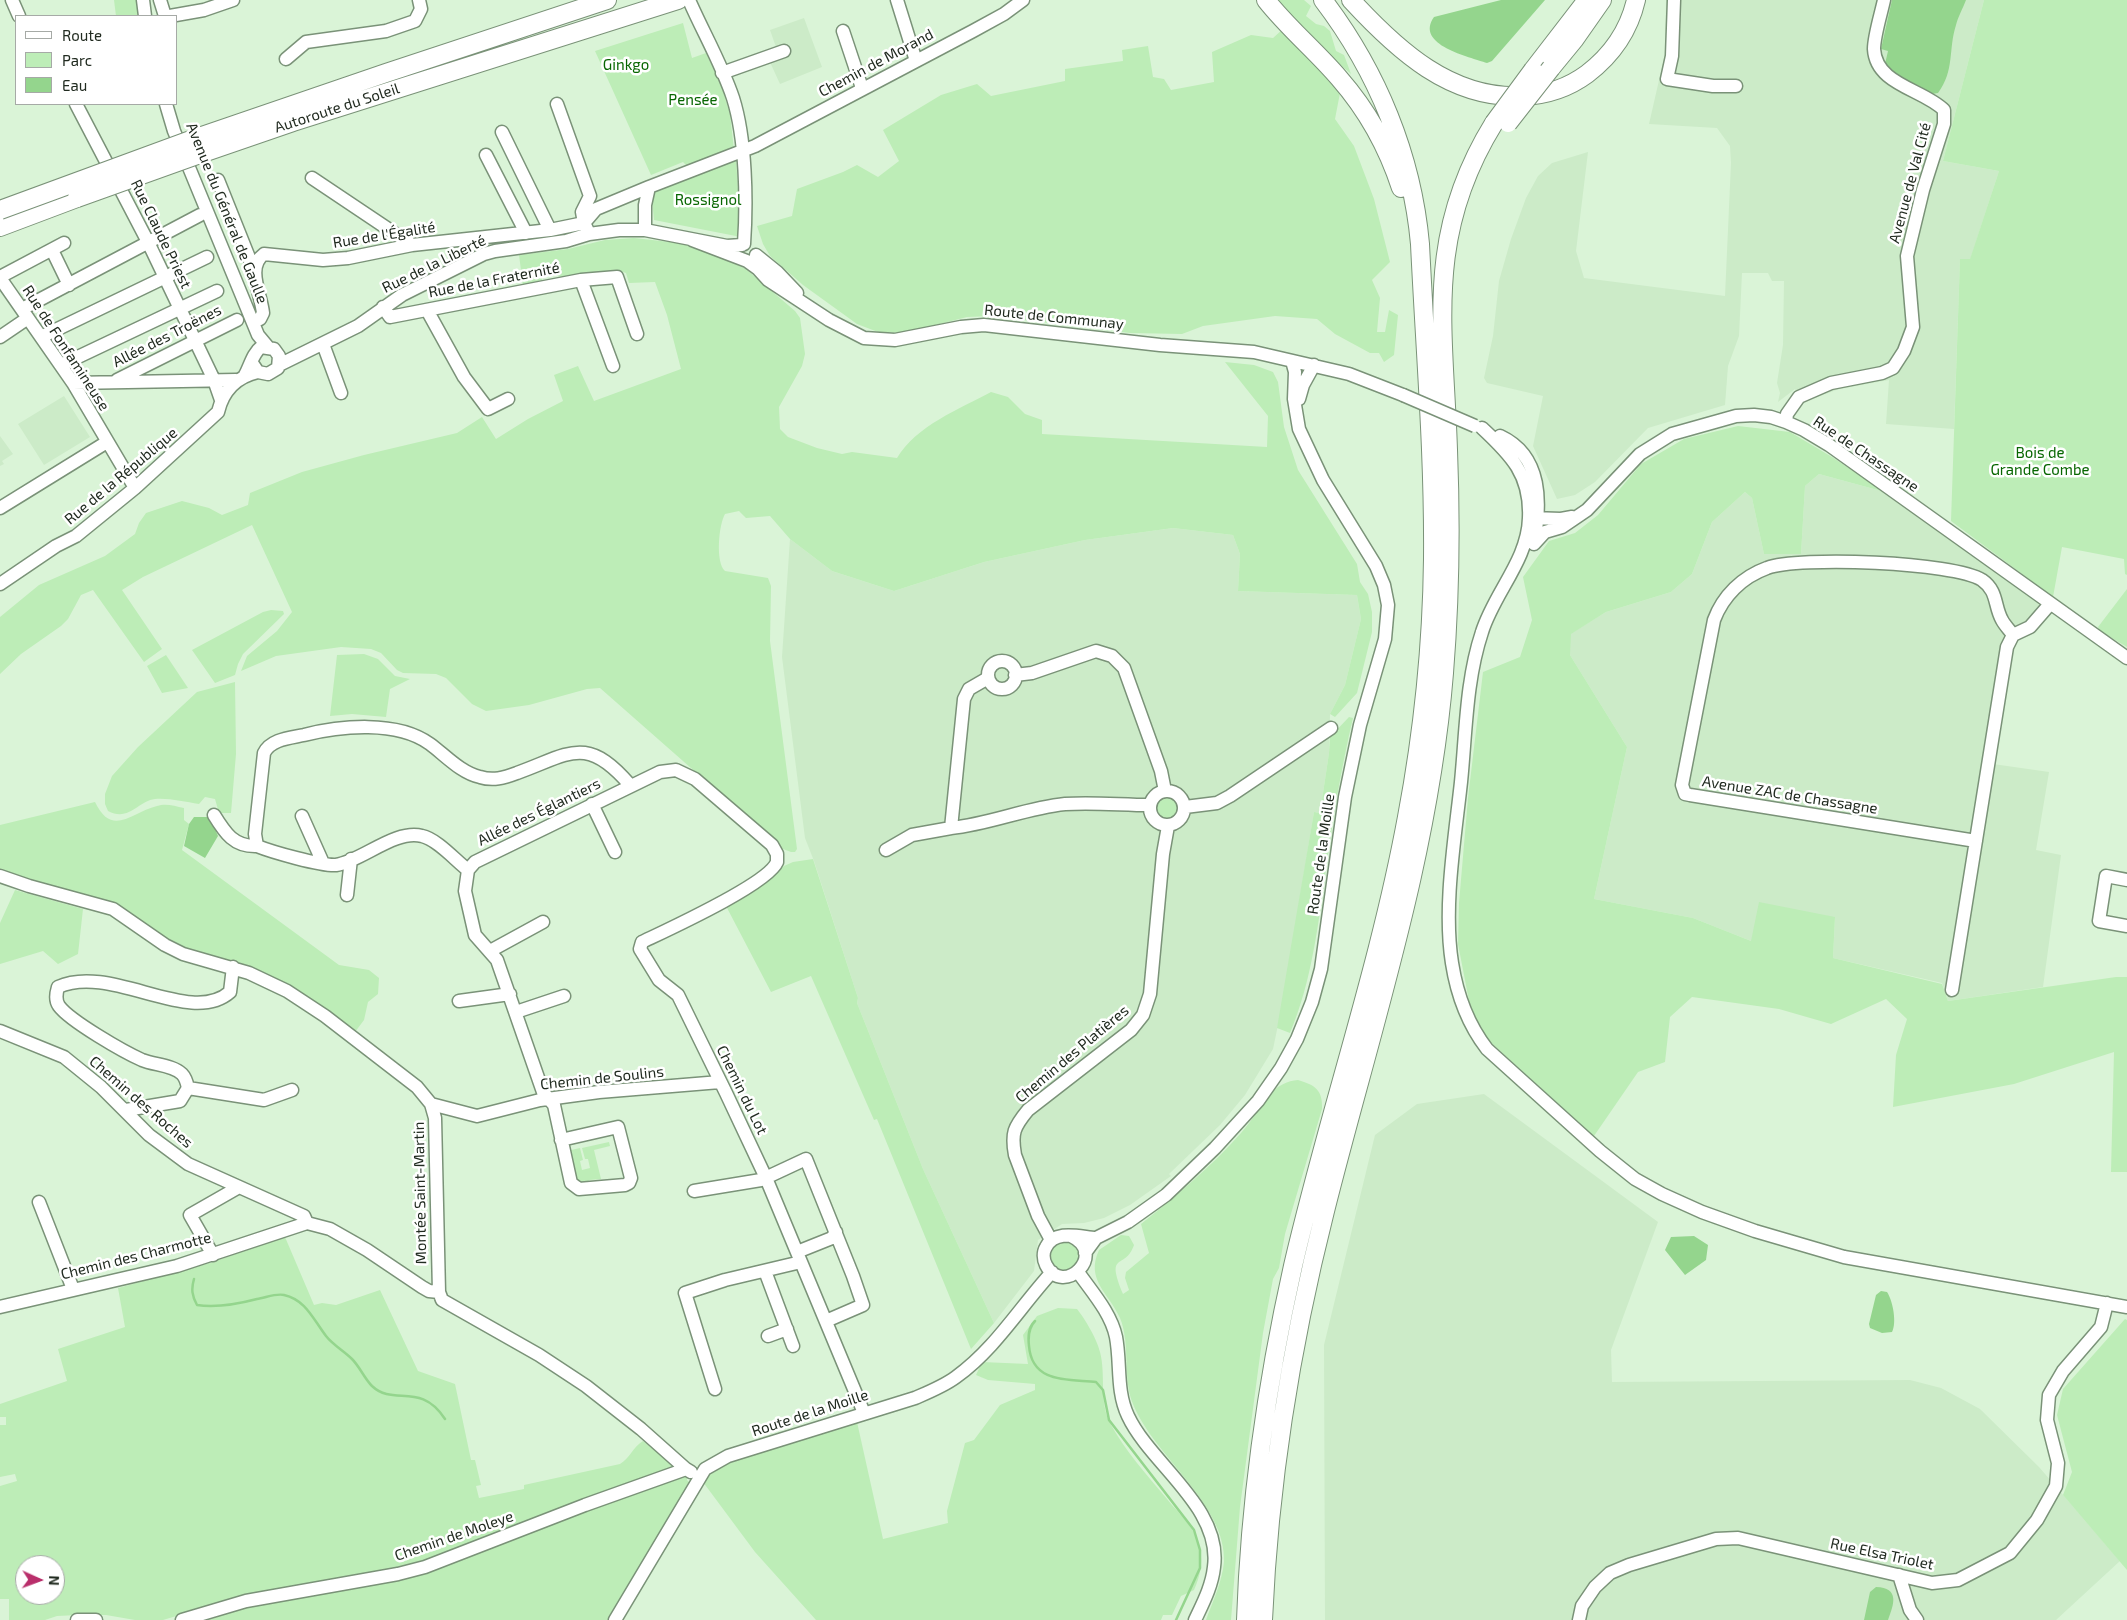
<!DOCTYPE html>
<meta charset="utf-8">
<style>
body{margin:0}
#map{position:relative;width:2127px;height:1620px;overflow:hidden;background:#daf4d7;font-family:"Exo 2",sans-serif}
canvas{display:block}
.legend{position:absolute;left:15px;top:15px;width:162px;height:90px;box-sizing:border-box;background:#fff;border:1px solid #a6aaa6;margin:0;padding:6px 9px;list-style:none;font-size:15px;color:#212b20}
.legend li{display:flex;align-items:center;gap:10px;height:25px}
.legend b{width:25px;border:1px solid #a6aaa6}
.north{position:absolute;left:15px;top:1555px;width:50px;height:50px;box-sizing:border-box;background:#fff;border:1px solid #a6aaa6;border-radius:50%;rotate:92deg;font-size:14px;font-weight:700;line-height:20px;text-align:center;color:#212b20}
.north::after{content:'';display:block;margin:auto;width:18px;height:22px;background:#b92f6b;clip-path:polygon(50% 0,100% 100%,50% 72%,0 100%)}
</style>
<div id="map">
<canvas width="2127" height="1620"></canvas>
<ul class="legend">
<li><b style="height:6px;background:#fff"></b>Route</li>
<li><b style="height:14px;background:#bdedb7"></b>Parc</li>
<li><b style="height:14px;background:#94d58d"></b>Eau</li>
</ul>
<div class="north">N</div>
</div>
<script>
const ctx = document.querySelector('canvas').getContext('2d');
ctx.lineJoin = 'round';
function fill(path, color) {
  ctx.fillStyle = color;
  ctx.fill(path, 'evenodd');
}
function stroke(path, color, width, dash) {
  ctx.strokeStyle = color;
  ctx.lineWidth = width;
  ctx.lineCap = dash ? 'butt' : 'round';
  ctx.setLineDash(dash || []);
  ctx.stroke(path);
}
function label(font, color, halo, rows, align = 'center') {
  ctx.font = font + ' "Exo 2",sans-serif';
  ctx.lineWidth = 5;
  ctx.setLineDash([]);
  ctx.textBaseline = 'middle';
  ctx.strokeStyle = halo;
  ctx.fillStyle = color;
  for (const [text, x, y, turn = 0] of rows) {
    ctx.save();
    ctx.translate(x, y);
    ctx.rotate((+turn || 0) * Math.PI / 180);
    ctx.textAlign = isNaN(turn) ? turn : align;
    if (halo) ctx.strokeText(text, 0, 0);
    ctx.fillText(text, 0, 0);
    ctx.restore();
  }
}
const built = new Path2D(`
 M1666 0H1984L1943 161 1999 171 1970 260H1960L1954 429 1886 424 1889 380 1839 389 1804 402 1795 389 1778 402 1780 393 1777 383 1783 345 1784 281H1772L1768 273H1742L1739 336 1728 366 1725 405 1648 428 1595 482 1575 495 1557 499 1533 446 1543 396 1487 383 1484 378 1493 336 1499 281 1511 239 1526 198 1538 176 1552 163 1588 152 1576 251 1584 278 1725 296 1731 163 1730 146 1717 128 1649 124 1665 54Z
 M804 18 822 67 780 84 769 60 731 74 726 64 735 65 777 50 770 30Z
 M64 396 90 437 44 465 18 424Z
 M0 436 13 454 2 461 4 464 0 466Z
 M1819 474 1885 492 2051 610 2012 642 1993 764 2049 772 2036 850 2061 855 2043 987 1948 1001 1942 983 1833 958 1835 918 1751 941 1693 918 1594 899 1627 747 1570 655V634L1606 612 1671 592 1692 574 1712 522 1745 492 1752 498 1764 554H1801L1805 486Z
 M1173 528 1233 535 1240 554 1238 591 1357 595 1361 619 1345 685 1330 714 1329 753 1320 813 1314 812 1282 1006 1273 1049 1245 1095 1220 1125 1169 1174 1171 1176 1130 1205 1104 1218 1084 1223 1062 1224 1038 1240 1034 1271 994 1323 923 1169 857 1003 858 998 814 861 805 838 782 657 790 539 832 571 894 591 984 562 1085 540Z
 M1484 1094 1658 1222 1611 1350 1612 1382 1910 1380 1941 1388 1980 1409 2039 1467 2120 1561 2056 1620H1325L1324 1345 1375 1135 1417 1104Z`);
const green = new Path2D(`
 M114 0H136L138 16H116Z
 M1276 0H1304L1311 6 1306 16 1316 24 1324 26 1330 31 1336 51 1344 55 1351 74 1330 56Z
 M1984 0H2127V575L2125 574 2124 559 2062 547 2053 597 1951 521 1960 259H1970L1999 171 1943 161Z
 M683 23 692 58 706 53 722 88 730 114 734 150 709 157 688 167 683 162 651 175 595 51Z
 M1283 29 1340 93 1335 119 1354 146 1374 199 1390 262 1372 280 1380 298 1377 332H1385L1389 310 1398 315 1394 355 1384 362 1379 353H1370L1335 334 1317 319 1275 316 1203 326 1182 334 1130 333 992 316 967 317 904 333 878 332 857 324 803 285 770 256 763 244 757 226 792 216 797 189 843 172 857 165 878 177 899 161 883 130 941 95 977 84 991 96 1065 81V69L1123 61 1122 50 1148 46 1153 77 1164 79 1171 90 1214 82 1212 52 1251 35 1273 38Z
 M736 158 741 237 654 220 651 188Z
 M634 238 679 243 703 250 731 262 746 269 795 311 800 318 805 354 802 366 779 407 780 429 788 437 817 448 842 454 852 452 897 458C916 426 959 409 991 392L1008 397 1025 414 1042 420V434L1267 447 1268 416 1225 362 1254 365 1273 372 1278 382 1284 427 1298 470 1357 564 1360 582 1368 594 1372 612V632L1357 693 1335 717 1330 714 1345 685 1361 619 1357 595 1238 591 1240 554 1233 535 1173 528 1085 540 984 562 894 591 832 571 790 539 770 516 746 518 739 511 725 514C719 524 715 562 725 571L768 578 771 586 770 641 797 849 795 852H791L783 849 600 688 587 689 529 705 486 711 472 704 446 678 436 674 403 673 397 670 381 653 371 649 341 647 276 656 241 671 247 656 277 631 292 612 252 525 143 577 122 590 162 649 144 662 93 590 81 595 68 619 61 626 21 654 0 674V617L39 585 105 556 135 534 139 523 146 513 182 501 209 508 222 515 248 505 250 493 302 472 364 455 457 433 482 417 496 439 528 419 563 401 554 375 578 366 594 401 681 369 667 315 655 282 629 283 626 273 620 271 561 277 545 272 542 274V280L523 285 519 255 568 249 605 240Z
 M1738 426 1790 432 1832 457 1885 492 1819 474 1805 486 1801 554H1764L1752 498 1745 492 1712 522 1692 574 1671 592 1606 612 1571 634 1570 655 1627 747 1594 899 1693 918 1751 941 1759 902 1835 917 1833 958 1942 984 1948 1001 2116 977H2127V1172H2111L2114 1052 2014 1084 1893 1107 1896 1055 1907 1019 1886 999 1831 1024 1779 1009 1692 997 1670 1017 1665 1062 1638 1072 1594 1136 1487 1039 1470 1006 1458 944 1459 903 1468 798 1483 672 1520 657 1532 620 1523 577 1549 541 1575 533 1598 515 1641 464 1684 439Z
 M2127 589V647L2100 631 2098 627Z
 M271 610 283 611 284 614 243 654 238 664 235 675 215 683 192 650 263 612Z
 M364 654 378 659 395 676 410 679 390 689 386 717 352 714 330 716 337 655Z
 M166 655 188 688 162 693 147 666Z
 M235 682 236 754 231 813H219L215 799 205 797 199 804C185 802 170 798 155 799 138 801 129 822 108 811L105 804V794L112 776 138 747 197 692Z
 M1349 717 1353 718C1341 769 1333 818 1326 869 1318 925 1312 981 1290 1033L1277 1028 1314 812 1320 813 1329 753 1330 737Z
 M1157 808a10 10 0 1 1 20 0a10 10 0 1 1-20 0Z
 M95 802C112 838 132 812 157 806 166 803 174 806 184 808V820L189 824 182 850 339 965 369 970 379 978 378 994 368 1002 364 1020 355 1032 327 1011 187 952 173 944 130 912 116 905 35 883 0 869V825Z
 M813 859 858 998 857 1003 923 1169 994 1323 971 1349 877 1119 874 1120 811 976 771 992 726 906 765 881 784 866 793 862Z
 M15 890 83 909 78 954 58 964 43 951 0 964V923Z
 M1298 1080C1315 1085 1323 1090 1322 1109L1285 1234 1279 1268 1273 1279 1263 1333 1240 1507 1231 1620H1206C1213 1601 1222 1582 1224 1562 1227 1505 1153 1455 1133 1404 1122 1377 1131 1345 1120 1318 1109 1293 1085 1280 1099 1250L1121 1235 1129 1236 1134 1245C1125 1271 1105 1250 1123 1294L1129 1290 1125 1278 1126 1272 1149 1253 1141 1224C1176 1196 1211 1167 1241 1133 1252 1121 1260 1106 1271 1093 1279 1085 1287 1081 1298 1080Z
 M609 1142 610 1146 594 1150 601 1179 589 1180 586 1185 577 1181 567 1151 580 1148 583 1160 580 1161 582 1170 590 1168 588 1159H585L582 1148Z
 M285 1237 314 1305 322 1303 336 1305 380 1290 418 1371 455 1384 471 1460H475L481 1485 476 1486 479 1498 524 1489V1485L620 1464C630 1458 633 1447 643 1441L664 1458 674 1464 675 1468 437 1558 402 1568 243 1596 163 1620H135L106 1615H78L57 1616 45 1620H9V1599H0V1486L17 1481 15 1474 0 1477V1425H6V1417H0V1404L67 1381 58 1349 125 1327 118 1288 210 1263ZM25 1565H55V1595H25Z
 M1051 1256a14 14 0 1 1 28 0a14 14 0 1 1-28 0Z
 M1058 1308 1077 1309C1085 1319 1097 1339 1100 1352 1106 1374 1099 1402 1110 1423 1125 1451 1147 1475 1167 1499 1180 1515 1196 1528 1200 1549 1203 1565 1200 1576 1194 1590L1181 1596 1172 1615H1163L1161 1620H816L755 1552 703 1482 712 1470 726 1463 857 1422 883 1539 948 1523 947 1511 965 1443 974 1440 1000 1405 1035 1390V1384L988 1380 976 1375 982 1362 1028 1364 1023 1335 1037 1316Z
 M2125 1319 2127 1320V1570L2063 1495 2072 1472 2057 1415 2063 1389Z
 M683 1475 687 1476V1480L690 1483 609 1620H191L212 1613 377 1582Z`);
const water = new Path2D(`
 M1501 0H1545L1492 61 1487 63C1470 57 1414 45 1434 17Z
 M1892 0H1966C1963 8 1958 17 1956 25 1948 50 1955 70 1938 93L1932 94 1888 71 1885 64 1888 51 1881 49Z
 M194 817H210L218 836 205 858 184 846 189 824Z
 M1694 1236 1708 1245 1706 1260 1685 1275 1665 1250 1671 1237Z
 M1881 1291 1887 1292C1893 1301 1897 1323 1892 1332L1882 1333 1870 1328 1869 1324 1876 1295Z
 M1876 1587C1900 1588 1894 1604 1888 1620H1864L1870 1592Z`);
const stream = new Path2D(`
 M194 1279C191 1289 192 1296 197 1305 217 1308 238 1304 257 1299 265 1298 276 1293 284 1295 306 1300 313 1319 326 1336 333 1345 344 1351 352 1359 360 1367 364 1378 372 1386 394 1407 420 1381 445 1419
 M1035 1321C1028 1328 1028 1337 1029 1346 1032 1384 1069 1379 1096 1382L1103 1390 1109 1420 1194 1530 1200 1550V1568L1176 1620`);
const minor = new Path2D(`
 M12 0 19 16
 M143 0 145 16
 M160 0 165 16
 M689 0C703 32 722 65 733 98 746 139 747 201 744 244
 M897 0 916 61
 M1674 0 1672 56 1667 79 1713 86H1736
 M170 16 204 10 233 0
 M843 31 862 88
 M286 59 306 42 386 31 415 21 421 9 419 0
 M722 73 784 51
 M76 104 148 242 214 380 221 400
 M166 104 174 131 258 335 268 347
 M557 104 590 196 582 212 584 223
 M502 132 550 230
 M486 155 526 233
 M312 178 412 245
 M218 180 254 270
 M584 223 596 209 649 187 755 146 973 31 1004 14 1023 0
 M645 230V205L649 187
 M692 240 747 261 758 269 768 280 829 320 864 338 895 340 961 327 984 325 1160 345 1254 352 1349 374 1403 395
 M52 250 69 285
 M756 255 777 272 797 293
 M0 277 64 243
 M0 278 73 383 135 488
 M581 280 613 366
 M383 307 390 317 581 280 617 277 637 334
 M22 309 200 215
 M427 310 464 377 488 409 508 399
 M254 322 260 319 263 313C261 294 246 267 264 254L323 260 348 258 412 245 550 230 584 223 587 229
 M0 337 28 318
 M41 337 207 257
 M323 344 341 393
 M61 365 217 291
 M279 365 358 326 402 295 484 254 495 251 566 241 589 234 619 230H645L727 246 742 245
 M245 375C250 366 253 353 261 347L274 349 279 356 278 368 268 374 258 372 252 363
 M117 380 237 320
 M73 383 236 380
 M1299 399 1303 385 1314 365
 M1786 422 1787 414 1799 397 1831 383 1882 373 1893 368 1904 351 1913 327 1907 256 1923 190 1944 124V110C1923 89 1876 85 1874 49 1874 36 1881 14 1884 0
 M1482 428C1511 455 1531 475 1529 518 1528 560 1494 593 1482 632 1466 680 1466 732 1461 782 1455 838 1443 907 1452 963 1457 995 1467 1023 1487 1049L1600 1151 1635 1179 1662 1194 1702 1212 1755 1231 1844 1257 2127 1307
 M1500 436C1543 456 1541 504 1534 543
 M0 508 107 442
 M1532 518 1561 519 1572 517
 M1534 544 1545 532 1562 527 1587 510 1640 454 1672 434 1736 416 1754 415 1771 417 1786 422 1804 430 1829 445 2127 658
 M0 584 56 546 76 536 135 488 218 412C223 391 236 377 258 372
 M988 675a14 14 0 1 1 28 0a14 14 0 1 1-28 0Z
 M1015 675 1032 673 1096 651 1112 656 1124 668 1161 771 1165 791
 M988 678 969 689 964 699 951 828C990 824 1026 808 1065 804 1093 802 1122 805 1150 805
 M1150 808a17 17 0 1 1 34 0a17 17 0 1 1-34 0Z
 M592 804 615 852
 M1185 807 1217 803 1230 796 1331 728
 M214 815C225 833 234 847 257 846
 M302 816 323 863
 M1976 841 1690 795 1685 794 1682 785 1714 620C1723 596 1742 577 1767 568 1798 556 1954 562 1982 580 1998 591 1994 606 2002 620 2005 626 2010 630 2013 635
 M886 850 912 835 951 828
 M468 870C456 861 437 839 422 836 395 829 362 861 336 865 321 866 272 852 257 846L255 834 264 753C271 739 290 738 304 735 340 726 397 720 430 744 445 755 461 773 480 777 493 781 504 778 517 773 570 754 586 734 630 785
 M0 876 29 886 113 909 165 945 183 954 249 973 287 991 325 1016 417 1087 431 1104 435 1118 439 1292 442 1300 539 1355 586 1386 641 1429 686 1469
 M2127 880 2106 876 2099 921 2127 926
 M347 895 351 859
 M490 951 543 922
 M1952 990 2007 647 2013 635 2030 627 2050 604
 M459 1001 510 994
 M516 1012 564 996
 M0 1031 64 1057 101 1087 149 1135 188 1164 304 1216 307 1223
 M188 1088 264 1100 292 1090
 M431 1104 477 1116 540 1100 599 1092 720 1082
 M126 1110 180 1101 188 1088C187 1083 186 1078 182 1074 173 1065 154 1065 142 1060 124 1052 70 1021 59 1006 55 1000 56 994 58 987 111 963 190 1027 230 992L233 967
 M561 1140 618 1127 631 1178 629 1183 625 1185 579 1189 571 1183 554 1105 543 1092 497 960 475 935 465 891 468 870 475 862 660 772 676 770 695 779 772 845 777 854V862C768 884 667 930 642 942L640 949 659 980 678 995 726 1093 766 1178 864 1413
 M694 1191 761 1180 806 1159 853 1276 863 1305 826 1321
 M39 1202 73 1289
 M1071 1236C1109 1254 1063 1298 1046 1265 1043 1259 1043 1252 1046 1247 1055 1229 1080 1237 1096 1238
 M1051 1240 1038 1216 1015 1155C1011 1133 1014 1127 1028 1110L1131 1030 1143 1015 1150 994 1163 854 1168 826
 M797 1252 832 1238 836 1232
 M1085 1253 1096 1238 1128 1222 1166 1195 1215 1148 1258 1101 1281 1068 1297 1039 1312 1002 1321 969 1345 797 1360 725 1385 639 1388 605 1384 585 1376 566 1323 480 1299 429 1294 399 1295 372 1292 361
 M213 1255 190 1215 239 1187
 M765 1271 793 1346
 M1078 1272C1092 1292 1111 1313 1116 1337 1121 1363 1116 1391 1128 1416 1151 1465 1222 1507 1214 1567 1212 1586 1203 1603 1195 1620
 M0 1307 177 1266 307 1223 330 1229 367 1250 422 1287 429 1291 439 1292
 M768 1336 787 1329
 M715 1389 685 1293 725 1280 801 1262
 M1899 1575 1910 1610 1917 1620
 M77 1620H96
 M182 1620 246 1601 398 1574 425 1567 585 1505 686 1469 691 1472
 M615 1620 705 1469 728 1456 915 1398C929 1392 944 1386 956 1377 995 1349 1020 1307 1052 1272
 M1579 1620 1582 1606 1595 1587 1610 1573 1629 1565 1716 1539 1738 1538 1932 1583 1958 1580 2010 1553 2037 1520 2056 1486 2058 1463 2047 1420 2049 1395 2063 1371 2101 1327 2107 1303`);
const highway = new Path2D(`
 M1266 0C1288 28 1316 51 1339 78 1367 110 1388 148 1401 188
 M1351 0C1397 50 1451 100 1523 96 1546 95 1568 88 1587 74 1612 55 1629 30 1636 0
 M1551 68 1574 40 1602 0
 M1533 70 1587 0
 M199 137 386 73 607 0
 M197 155 293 122 678 0
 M0 227 77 198
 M1246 1620C1250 1501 1267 1382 1293 1266 1328 1115 1379 969 1407 817 1423 732 1432 645 1433 559 1434 454 1425 349 1420 244 1412 155 1377 71 1323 0
 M1263 1620C1269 1482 1291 1345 1325 1211 1370 1032 1429 859 1444 673 1450 599 1451 525 1448 450 1444 327 1424 236 1494 123`);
const minorBridge = new Path2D(`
 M1403 395 1475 426`);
const highwayBridge = new Path2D(`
 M1494 123 1533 70
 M1508 123 1551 68
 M77 198 197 155
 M0 210 199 137`);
const streetNames = [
 ["Chemin de Morand",876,63,-28],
 ["Autoroute du Soleil",337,108,-18],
 ["Avenue de Val Cité",1910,183,-75],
 ["Avenue du Général de Gaulle",227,213,68],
 ["Rue Claude Priest",161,234,64],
 ["Rue de l'Égalité",384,235,-9],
 ["Rue de la Liberté",434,264,-26],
 ["Rue de la Fraternité",494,280,-11],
 ["Route de Communay",1054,317,6],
 ["Allée des Troënes",167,336,-27],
 ["Rue de Fonfamineuse",66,348,57],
 ["Rue de Chassagne",1866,454,34],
 ["Rue de la République",121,476,-40],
 ["Avenue ZAC de Chassagne",1790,795,9],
 ["Allée des Églantiers",539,812,-26],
 ["Route de la Moille",1321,854,-82],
 ["Chemin des Platières",1072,1054,-40],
 ["Chemin de Soulins",602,1078,-6],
 ["Chemin du Lot",742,1090,64],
 ["Chemin des Roches",141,1102,41],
 ["Montée Saint-Martin",420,1193,-91],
 ["Chemin des Charmotte",136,1256,-14],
 ["Route de la Moille",810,1413,-18],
 ["Chemin de Moleye",454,1536,-19],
 ["Rue Elsa Triolet",1882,1554,12]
];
const parkNames = [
 ["Ginkgo",626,65],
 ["Pensée",693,100],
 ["Rossignol",708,200],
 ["Bois de",2040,453],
 ["Grande Combe",2040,470]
];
fill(built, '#ccebc8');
fill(green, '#bdedb7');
fill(water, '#94d58d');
stroke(stream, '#94d58d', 2.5);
stroke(minor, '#7a9278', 15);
stroke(highway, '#7a9278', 20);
stroke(minor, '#fff', 12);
stroke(highway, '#fff', 18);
stroke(minorBridge, '#7a9278', 15, []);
stroke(highwayBridge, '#7a9278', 20, []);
stroke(minorBridge, '#fff', 12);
stroke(highwayBridge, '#fff', 18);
label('15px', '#212b20', '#fff', streetNames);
label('15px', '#076601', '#fff', parkNames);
</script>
